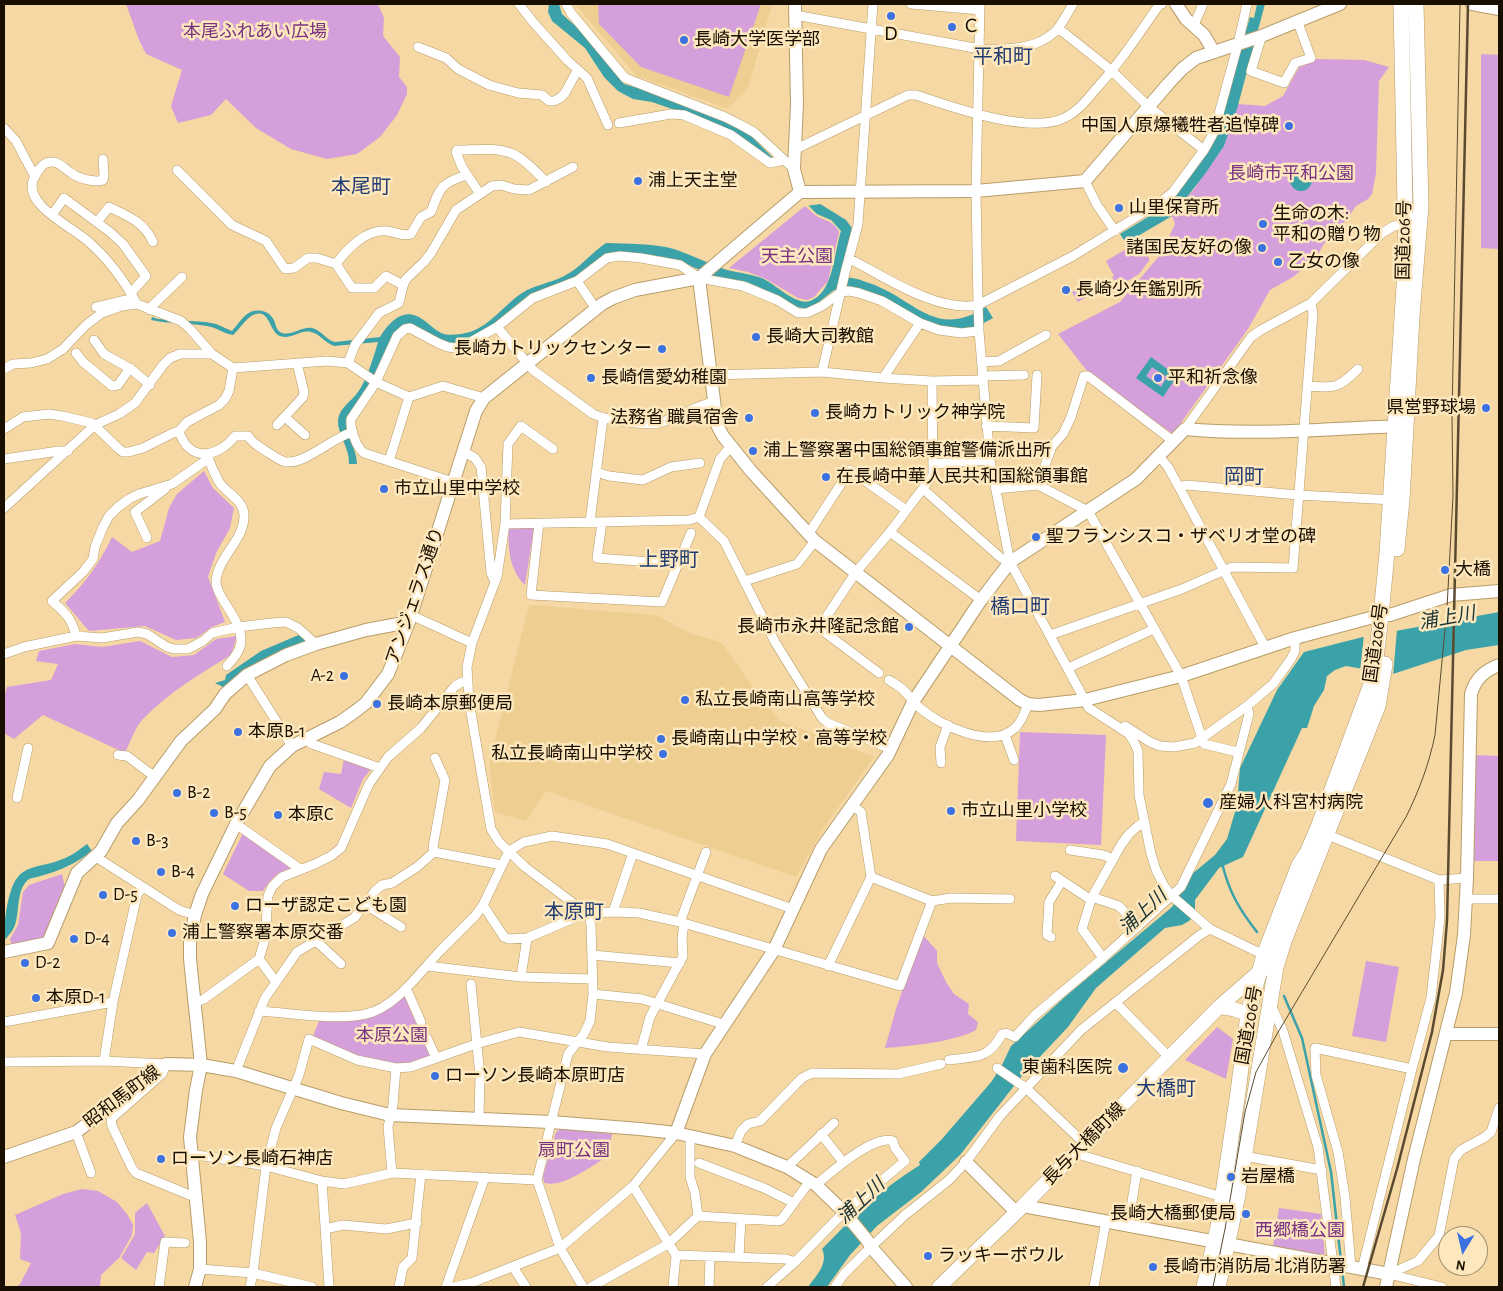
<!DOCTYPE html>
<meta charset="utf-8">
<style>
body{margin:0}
#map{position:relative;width:1503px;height:1291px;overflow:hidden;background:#f5d8a3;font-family:"Alegreya Sans",sans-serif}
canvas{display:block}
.frame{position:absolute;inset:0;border:5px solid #190f00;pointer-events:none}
.north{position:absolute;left:1438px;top:1226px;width:50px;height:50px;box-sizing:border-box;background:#fde7bc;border:1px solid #a29171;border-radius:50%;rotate:189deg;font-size:14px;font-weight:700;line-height:20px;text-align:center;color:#190f00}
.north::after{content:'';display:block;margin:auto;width:18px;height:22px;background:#3c71e1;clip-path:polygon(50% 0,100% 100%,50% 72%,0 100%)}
</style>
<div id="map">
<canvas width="1503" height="1291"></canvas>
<div class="frame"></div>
<div class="north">N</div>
</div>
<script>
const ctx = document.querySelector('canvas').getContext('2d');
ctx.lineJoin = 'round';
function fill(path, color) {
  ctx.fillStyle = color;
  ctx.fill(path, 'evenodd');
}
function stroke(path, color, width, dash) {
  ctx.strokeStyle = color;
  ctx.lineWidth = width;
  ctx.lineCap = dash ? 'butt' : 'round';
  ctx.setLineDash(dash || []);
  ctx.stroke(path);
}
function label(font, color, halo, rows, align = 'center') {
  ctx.font = font + ' "Alegreya Sans","Noto Sans JP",sans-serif';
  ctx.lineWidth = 5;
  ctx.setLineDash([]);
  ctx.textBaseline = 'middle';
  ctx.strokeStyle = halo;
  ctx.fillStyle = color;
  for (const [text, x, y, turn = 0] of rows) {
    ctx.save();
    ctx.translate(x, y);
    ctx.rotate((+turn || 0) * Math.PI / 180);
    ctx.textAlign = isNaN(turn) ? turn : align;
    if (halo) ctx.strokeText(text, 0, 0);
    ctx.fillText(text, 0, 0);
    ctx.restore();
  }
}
const built = new Path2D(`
 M575 4H772L748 89 728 109 637 76Z
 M529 605 656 615 690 633 722 643 747 679 780 721 874 757 825 826 796 877 546 791 526 821 495 812 489 764Z`);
const green = new Path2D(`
 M126 4H378L384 18 383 36 400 57 399 77 407 87V94L397 115 380 137 357 154 327 159 291 149 256 128 226 99 211 115 178 123 171 106 182 70 146 54 139 40Z
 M598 4H761L729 97 641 67 599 24Z
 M1481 54 1499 55V249L1481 248Z
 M1316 59 1364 60 1389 67 1379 81 1376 173 1372 194 1368 199 1356 206 1347 219 1323 245 1316 258 1293 277 1270 290 1248 329 1173 434 1091 376 1058 334 1120 302 1161 254 1175 224 1172 216 1194 189 1224 146 1238 104 1265 106 1283 96 1301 64Z
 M805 206C808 208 811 212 815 215 823 221 834 220 839 232L828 281 814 297 807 300 798 298 766 279 748 272 729 268Z
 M1136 243 1140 244 1149 258V261L1139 274 1118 287 1112 277 1114 276 1106 261Z
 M1097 279 1102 288 1078 302 1072 292Z
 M204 471 213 488 234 508 230 528 216 553 208 577 225 622 212 627 196 638 176 640 145 626 89 631 65 603C86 582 99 564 112 537L132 552 160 541 169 508 177 494Z
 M509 527 534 528 525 585C510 571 507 547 509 527Z
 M237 636 231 655C201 673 168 693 143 719 135 727 130 743 125 753L43 715 14 739 4 733V697L7 687 51 680 58 664 36 661 39 651 75 644 102 647 140 641 172 657 194 655 216 639Z
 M1020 732 1106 735 1101 845 1016 841Z
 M1476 755 1499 756V861H1474Z
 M344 759 371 769 363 779 351 808 319 789 324 772 341 774Z
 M243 833 290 866 289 869C277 872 270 880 263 891H249L223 874Z
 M62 874 65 887 46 938 12 946 10 939 18 925 23 892 29 885Z
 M922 934 937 951V963L946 982 954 994 969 1004 968 1014 978 1022 976 1030C954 1042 911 1046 885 1048L896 1009Z
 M1366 961 1399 967 1386 1042 1352 1036Z
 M404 995 430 1056C423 1058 415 1062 408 1063 378 1068 340 1048 313 1036L319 1021C357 1020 373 1022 404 995Z
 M1217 1027 1233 1039 1226 1079 1185 1060Z
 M562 1128 612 1134 608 1156C591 1166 564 1188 544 1183L543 1176 556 1132Z
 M82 1189 98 1191 117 1202 127 1214 133 1225 132 1235 119 1258 101 1275 100 1287H16L20 1284 31 1263 20 1259 21 1233 15 1215 63 1194Z
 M147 1203 165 1236 154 1253 147 1252 136 1270 121 1258 135 1234V1213Z
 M1279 1208 1321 1214 1325 1256 1273 1246Z`);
const water = new Path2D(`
 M549 4H559L562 14 581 31 624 84 641 89 725 122 750 135 817 202 846 220 852 228 839 279C852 276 857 279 869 283 916 299 934 340 986 307L993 318 971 330H951L933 326 881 297 866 291 850 289 834 290 810 309 796 307 761 288 747 282 717 278 680 261 612 254 490 328 461 342 451 343 441 341 412 324H406L402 327 371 384 346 418C344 434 357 448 357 464H349C350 448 337 434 338 420 339 408 351 402 358 392 366 382 374 356 378 342L334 346C325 343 320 334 311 332 301 329 291 340 280 336 269 332 270 307 253 315 244 320 240 329 233 335 224 334 216 327 207 326 188 323 169 324 151 320L152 317 158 319 206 322 216 324 232 331C241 321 247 308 262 311 268 312 271 315 274 320 276 325 276 331 282 333 292 336 302 326 312 328 321 330 326 340 335 342L380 337C389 322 404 306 422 319 430 324 435 331 444 334 452 336 462 334 470 332 491 325 504 305 522 293 534 285 551 283 564 276 580 268 591 253 606 243 628 244 652 243 674 249 692 255 709 264 727 270 739 273 752 274 764 279 776 285 797 306 810 301 834 293 834 251 841 231L831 220 817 214 807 204 767 159 692 116 652 102 633 99 618 91 604 77 585 48 552 21 548 12Z
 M1257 4H1265L1237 109 1224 146 1205 174 1172 216 1126 243 1120 234 1166 206 1204 157 1214 142 1250 17 1254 18Z
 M1290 180a11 11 0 1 1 22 0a11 11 0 1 1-22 0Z
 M1151 357 1177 376 1163 397 1136 378ZM1152 367 1167 377 1161 387 1146 376Z
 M1499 612V645L1466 650 1393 674 1346 666 1335 670 1327 676 1324 690 1314 706 1307 728H1302L1243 857 1219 868 1195 900V915L1189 921 1182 925 1165 928 1096 988 1068 1027 1021 1077 960 1155 921 1192 877 1226 850 1255 827 1287H808C816 1276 829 1263 822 1249 853 1217 882 1188 920 1165L919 1162 942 1139 992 1081 1002 1065 1011 1046 1066 996 1172 907 1192 874 1215 855 1227 839 1237 805 1240 768 1277 690 1304 652 1363 637Z
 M301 634 309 639 255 664 225 688 215 683 225 680 226 675 261 651Z
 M87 844 92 851C71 867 54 873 29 879 16 889 20 910 15 925 13 931 8 936 4 941 4 924 7 882 23 872 33 865 49 865 60 860 70 857 79 850 87 844Z`);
const pier = new Path2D(`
 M776 157 785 165 821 204 806 206 764 160Z
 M1397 629 1393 676 1360 671 1364 635Z`);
const stream = new Path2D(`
 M1222 863C1229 892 1239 909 1257 932
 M1284 996 1302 1038 1331 1172 1341 1261
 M1342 1269 1344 1287`);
const street = new Path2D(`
 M519 4 533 22 567 60 587 78 608 125
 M566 4 571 13 625 78 725 117 741 125 755 133 794 169
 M911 4 980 10
 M795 15 980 49C1006 50 1041 50 1059 27 1064 20 1069 11 1073 4
 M1194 25 1203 4
 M1058 28 1112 71 1149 107 1204 150
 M1262 35 1251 71 1284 83 1295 63 1311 58 1297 20
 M418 47 446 58 458 69 489 85 518 93 542 95 549 101H554L560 98 565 93 577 71
 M619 123 671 114 684 115 731 135 770 163 783 160
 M4 128 16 141 35 177
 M796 149 908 95H916C951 107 1030 135 1064 118 1077 112 1086 101 1095 90 1119 64 1139 34 1159 5L1162 4
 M103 159 104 176 103 180C94 183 77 178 70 172 62 167 57 159 46 163 40 166 37 172 34 178 21 205 75 228 90 243 109 260 125 282 137 304
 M177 170 232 225 266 241 285 269 294 268 308 258H317L336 264 352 288H374L386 276 403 285
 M1085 181 1097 205 1115 231
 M480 194 462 167 456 152 457 150C475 150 496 147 513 154 525 159 537 173 546 182
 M52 215 64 198 110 232 123 244 146 276 131 293
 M97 222 109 207C128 216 144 222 153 242
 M850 259C885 277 938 313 978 305L976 191 980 4
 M336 264C347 249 366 229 387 231 395 232 403 237 411 234L421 217 431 212C440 187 441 183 467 175
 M577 281 596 309
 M96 307 133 298
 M150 310 152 306 182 277
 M497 327 533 370 593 414C606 420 646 426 659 423 678 418 694 406 714 402
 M94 340 104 354 131 369 150 385
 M76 353 83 362 112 386 118 385 130 368
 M981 362 999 361 1046 335
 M348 363 355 345 379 313 399 303 403 286 406 279 424 262 431 253 456 210 492 186 501 185 514 189 529 190 573 167
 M4 369 13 364 31 363 47 359 63 349 86 325 102 313 122 306 137 304 181 321 190 329 212 354 233 368 327 361 348 363 376 382 409 397 443 386 484 398
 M822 372 845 273 858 224 873 4
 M711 375 822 372 883 378 932 381 982 380
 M982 376 1024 375
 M883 378 920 323
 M1308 386C1335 388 1338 389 1358 369
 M285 417 305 435
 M277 425 303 397 304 392 297 363
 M986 426 1034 428 1037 375
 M4 429 23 417 49 414 62 416 92 423 118 448 123 452H129L143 448 173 433 179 431 187 422 219 405 225 399 229 391 233 368
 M1185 429 1251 337 1261 330 1311 303 1382 233 1394 226 1406 224
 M179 431C189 463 218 458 235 436H248C253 444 261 448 269 453 274 456 280 461 286 462 306 464 333 437 353 432
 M553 449 521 426 508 444 505 524 497 577 472 643 467 667 469 701 491 829 499 842 525 867 589 915 591 925 593 994 590 1021 584 1034 568 1054 537 1180 560 1248 583 1287
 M464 452 475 458 481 467 491 573 495 582
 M207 454C210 464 214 473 219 482 226 493 244 500 244 515 245 540 218 556 216 581 216 587 219 593 222 598 230 612 245 630 240 647 238 654 232 660 227 666
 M1159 456 1168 467 1179 487 1265 647
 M4 459 59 451H68
 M389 461 409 397
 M933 464 990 460
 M596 472 609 476 643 480 671 467 700 463
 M453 482 364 453C356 447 350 429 351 419L376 382 397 336 405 329 410 328 438 343 448 347 455 348 469 343 497 327 533 298 577 281 607 258 620 256 641 258 680 265 699 278 743 286 777 300 798 313H807L822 306 841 292 849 291 859 293 882 301 920 323 939 330 961 333 979 331
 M1038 485 1088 511 1181 676 1204 744 1238 752
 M1179 487 1186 485 1298 495 1394 500
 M923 489 1001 558 1010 562
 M996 489 1038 485 1052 446 1063 434 1071 417 1084 376H1088L1173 441
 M4 508 95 425 119 414 135 403 163 365 170 358 180 354H212
 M699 517 724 541 775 642 822 718 828 723 891 749
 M699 517 720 459 731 446
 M590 522 603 419
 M602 522 597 558 678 564
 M539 523 531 595 662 602 691 533
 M505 524 689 520 699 517
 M890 532 981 600
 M809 533 850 470 906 510
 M147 538 135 512 165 489
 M745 581 797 564 815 541
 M411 615 472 643
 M1050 635 1182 589 1232 567 1293 568 1313 314 1311 303
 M76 636C72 619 66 613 52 601L83 572 93 559 95 547 103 527 109 516 118 507 129 499 139 494 172 484 205 461 207 454
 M4 654 24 647 76 636 102 638 138 632 147 634 167 647 174 649H188L203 641 212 633 238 627 272 623 286 622 298 628 316 644
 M1068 668 1154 629
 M879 673 819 628 856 572 890 532 933 475 932 381
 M247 675 292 746
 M889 680C895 684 903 688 907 694 912 699 915 704 920 708 941 726 991 750 1015 728 1022 722 1025 711 1028 704
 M1125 726 1150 742 1160 746 1174 747 1195 743 1247 706 1273 684 1291 659 1295 651V638
 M1005 735 1014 760
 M305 739 312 744 380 768
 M118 755 127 756 155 777
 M941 763 940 747 948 725
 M17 798 28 748
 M236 824 300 869
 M1323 833 1439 880 1440 917 1431 998 1412 1069 1315 1048 1316 1075 1338 1152 1345 1197 1351 1267
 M1070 850 1103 855 1113 859
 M434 852 433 847 445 780 435 758
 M96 857 179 910 195 915
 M1055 876 1091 900
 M871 877 932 901 951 898 1010 899
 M1439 880 1467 878
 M1092 897 1119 906 1138 927
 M1466 899H1499
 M366 905 401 927
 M483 905 504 937 509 939 527 938 586 913 613 912 639 913 680 922 900 986 932 901
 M613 912 633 853
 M680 922 706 852
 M1210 929 1172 896 1164 886 1156 870 1151 854 1139 795 1138 751 1135 744 1129 734 1089 708 1010 562 990 460 979 331 978 305 1073 256 1159 203 1173 192 1204 150 1214 132 1238 44 1247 4
 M1051 937 1047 935 1049 902 1062 881
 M316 941 341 964
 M592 955 680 963
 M1103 958 1082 929 1092 897 1121 845 1129 834 1138 826 1145 823
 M259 959 276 982
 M427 966 521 977 592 979
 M828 966 871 877 861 812 852 805
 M521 977 527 938
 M471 984 480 1076 479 1118
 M406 988 421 1022
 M593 994 642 999 723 1024
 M195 1003 204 999 259 959 265 939 268 896 272 887 282 877 315 864 331 856 341 848 369 784 388 757 421 728 455 686 462 682 468 681
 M1116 1003 1170 1058
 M1271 1005 1283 1031 1318 1147 1336 1287
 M259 1011C292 1013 334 1021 366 1014 396 1007 420 972 440 951 452 939 464 927 475 916L483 905 509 851 524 842 552 836 607 844 793 909
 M4 1022 113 1002
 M427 1038 436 1058
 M641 1050 650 1017 683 956 682 939 684 923
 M949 1060C976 1056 988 1060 1002 1034L1006 1033 1015 1037 1035 1015 1103 958 1181 887 1231 784 1249 714 1247 706
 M104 1061 113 1002 137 895 143 887
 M4 1062 104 1061 166 1064 162 1074 111 1119 112 1126 132 1168 136 1173 197 1198
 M997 1068 1026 1088 1084 1143
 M236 1071 265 998 297 952 354 918 375 891 382 885 392 883 406 874 417 867 434 852 502 865
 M76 1132 91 1173
 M821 1134 843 1162
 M690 1136V1177L695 1193 698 1216
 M735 1146 741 1131 748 1124 760 1121 802 1078 812 1073 898 1074 941 1064
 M1074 1153 1222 1197
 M191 1154 266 1166 322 1181 344 1184 392 1173 537 1180
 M1244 1156 1322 1170
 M699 1163 764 1188 794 1203
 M787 1167 834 1123
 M392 1173 388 1127 393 1105 396 1068
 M322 1181 329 1287
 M633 1186 676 1255 673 1287
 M1128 1226 1137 1171
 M325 1229 343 1225 386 1229 417 1223
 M676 1255 786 1259 795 1262
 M739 1257 741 1219
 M513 1267 526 1287
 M200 1269 253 1273 312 1287
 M1362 1269 1412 1069
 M1389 1274 1418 1261 1439 1236 1454 1159 1461 1150 1485 1137 1491 1132 1499 1108
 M1389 1274 1442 1287
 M159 1287 165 1242 185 1243
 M250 1287 253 1273 266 1166 276 1128 299 1075 309 1039 357 1060 396 1068 411 1067 476 1044 519 1032 608 1047 705 1054
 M399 1287 403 1267 412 1258 421 1174
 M446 1287 485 1177
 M454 1287 471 1283 560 1248 633 1186 676 1133
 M591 1287 668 1244 698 1216 779 1221 782 1219 810 1181
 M709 1287 710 1256
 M767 1287 795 1262 844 1212 905 1161 895 1148 893 1141C874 1134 830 1173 816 1185
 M835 1287 844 1274 871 1247 905 1215 949 1180 966 1162 1000 1116 1081 1030 1200 935 1210 929 1264 955 1267 958
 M1094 1287 1106 1221`);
const secondary = new Path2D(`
 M795 4 797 104 794 169 800 192
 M1176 4 1186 19 1204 35 1214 52
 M1472 4 1499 9
 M699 278 717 425 723 436 751 471 815 541 1020 700 1028 704 1039 705 1085 700 1181 676 1295 638 1381 615H1390L1451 595 1499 591
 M4 952 48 943 77 873 101 851 117 823 138 800 181 741 215 709 225 694 247 675 286 655 316 644 366 630 409 622
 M1446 1034H1499
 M676 1133 705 1054 774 950 821 849 888 755 913 702 981 600 1010 562 1136 479 1185 429C1259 436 1331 428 1405 426
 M4 1157 76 1132 117 1102 145 1076 166 1064 201 1065 236 1071 341 1103 390 1115 551 1122 640 1129 676 1133 735 1146 787 1167 816 1185 844 1212 867 1240 871 1247 906 1287
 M966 1162 1016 1212
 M1023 1206 1389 1274
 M195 1287 200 1269V1242L190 1137 196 1090 201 1065 190 959V941L195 915 202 894 236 824 270 766 292 746 340 722 353 713 366 703 388 674 409 622 476 411 484 398 602 304 613 298 635 290 699 278 800 192 976 191 1085 181 1168 84 1182 69 1196 58 1259 37 1340 4
 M1386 1287 1414 1159 1456 993 1464 935 1467 878 1471 694C1476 678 1484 671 1499 665`);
const primary = new Path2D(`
 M1219 1007 1233 1009 1248 1014
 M939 1287 1023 1206 1219 1007 1259 972 1263 970`);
const highway = new Path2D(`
 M1397 549 1402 500 1412 316 1421 206 1416 4
 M1204 1287 1218 1227 1238 1092 1248 1014 1264 955 1299 865 1307 853 1317 830 1374 676 1381 615 1387 553 1406 255 1401 4
 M1218 1287 1237 1200 1276 967 1284 941 1378 706 1385 664`);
const tram = new Path2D(`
 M1213 1287 1225 1229 1245 1112 1256 1072 1277 1034 1406 817C1419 791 1429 764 1435 735L1447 608 1453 496 1452 417 1460 4`);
const rail = new Path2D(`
 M1363 1287 1397 1169 1432 1032 1443 970 1447 921 1468 4`);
const markers = [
 [891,16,5,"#3c71e1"],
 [952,27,5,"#3c71e1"],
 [684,40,5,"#3c71e1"],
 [1289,126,5,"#3c71e1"],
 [638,181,5,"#3c71e1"],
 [1119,208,5,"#3c71e1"],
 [1263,224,5,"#3c71e1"],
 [1262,248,5,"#3c71e1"],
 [1278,262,5,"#3c71e1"],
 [1066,290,5,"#3c71e1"],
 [756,337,5,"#3c71e1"],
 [662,349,5,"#3c71e1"],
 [591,378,5,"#3c71e1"],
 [1158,378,5,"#3c71e1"],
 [1486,408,5,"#3c71e1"],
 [815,413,5,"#3c71e1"],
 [749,418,5,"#3c71e1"],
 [753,451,5,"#3c71e1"],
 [826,477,5,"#3c71e1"],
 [384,489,5,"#3c71e1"],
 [1036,537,5,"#3c71e1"],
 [1445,570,5,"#3c71e1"],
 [909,627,5,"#3c71e1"],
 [344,676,5,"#3c71e1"],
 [685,700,5,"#3c71e1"],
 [377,704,5,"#3c71e1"],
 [238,732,5,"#3c71e1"],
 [661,739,5,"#3c71e1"],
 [663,754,5,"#3c71e1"],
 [177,793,5,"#3c71e1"],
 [1208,803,6,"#3c71e1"],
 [951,811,5,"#3c71e1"],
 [214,813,5,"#3c71e1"],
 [278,815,5,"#3c71e1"],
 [136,841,5,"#3c71e1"],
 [161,872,5,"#3c71e1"],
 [103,895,5,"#3c71e1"],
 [235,906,5,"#3c71e1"],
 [172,933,5,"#3c71e1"],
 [74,939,5,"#3c71e1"],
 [25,963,5,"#3c71e1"],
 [36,998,5,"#3c71e1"],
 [1123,1068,6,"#3c71e1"],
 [435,1076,5,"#3c71e1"],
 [161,1159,5,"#3c71e1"],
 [1231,1177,5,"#3c71e1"],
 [1246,1214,5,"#3c71e1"],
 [928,1256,5,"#3c71e1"],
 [1153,1267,5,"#3c71e1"]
];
const poiNames = [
 ["Ｃ",962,27],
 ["Ｄ",891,35,"center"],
 ["長崎大学医学部",694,40],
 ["中国人原爆犧牲者追悼碑",1279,126,"right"],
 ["浦上天主堂",648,181],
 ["山里保育所",1129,208],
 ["生命の木:",1273,214],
 ["平和の贈り物",1273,235],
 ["諸国民友好の像",1252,248,"right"],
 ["乙女の像",1288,262],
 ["長崎少年鑑別所",1076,290],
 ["長崎大司教館",766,337],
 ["長崎カトリックセンター",652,349,"right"],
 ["長崎信愛幼稚園",601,378],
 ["平和祈念像",1168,378],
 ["県営野球場",1476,408,"right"],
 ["長崎カトリック神学院",825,413],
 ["法務省 職員宿舎",739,418,"right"],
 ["浦上警察署中国総領事館警備派出所",763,451],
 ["在長崎中華人民共和国総領事館",836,477],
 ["市立山里中学校",394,489],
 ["聖フランシスコ・ザベリオ堂の碑",1046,537],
 ["大橋",1455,570],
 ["長崎市永井隆記念館",899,627,"right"],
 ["A-2",334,676,"right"],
 ["私立長崎南山高等学校",695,700],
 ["長崎本原郵便局",387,704],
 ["本原B-1",248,732],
 ["長崎南山中学校・高等学校",671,739],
 ["私立長崎南山中学校",653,754,"right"],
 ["B-2",187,793],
 ["産婦人科宮村病院",1219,803],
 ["市立山里小学校",961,811],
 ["B-5",224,813],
 ["本原C",288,815],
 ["B-3",146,841],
 ["B-4",171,872],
 ["D-5",113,895],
 ["ローザ認定こども園",245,906],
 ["浦上警察署本原交番",182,933],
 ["D-4",84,939],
 ["D-2",35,963],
 ["本原D-1",46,998],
 ["東歯科医院",1112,1068,"right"],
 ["ローソン長崎本原町店",445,1076],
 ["ローソン長崎石神店",171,1159],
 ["岩屋橋",1241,1177],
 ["長崎大橋郵便局",1236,1214,"right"],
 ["ラッキーボウル",938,1256],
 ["長崎市消防局 北消防署",1163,1267]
];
const parkNames = [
 ["本尾ふれあい広場",255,32],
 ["長崎市平和公園",1291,174],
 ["天主公園",797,257],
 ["本原公園",392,1036],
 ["扇町公園",574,1151],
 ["西郷橋公園",1300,1231]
];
const streetNames = [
 ["国道206号",1404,240,-89],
 ["アンジェラス通り",415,596,-71],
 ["国道206号",1376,643,-82],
 ["国道206号",1249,1025,-80],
 ["昭和馬町線",122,1097,-37],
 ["長与大橋町線",1084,1144,-45]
];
const waterNames = [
 ["浦上川",1447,618,-10],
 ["浦上川",1143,912,-43],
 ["浦上川",861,1201,-43]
];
const quarterNames = [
 ["平和町",1003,57],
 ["本尾町",361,187],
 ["岡町",1244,477],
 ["上野町",669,560],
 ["橋口町",1020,607],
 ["本原町",574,912],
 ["大橋町",1166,1089]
];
fill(built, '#efce92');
fill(green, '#d59fdb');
fill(water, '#3ca2aa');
fill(pier, '#f5d8a3');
stroke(stream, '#3ca2aa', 2.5);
stroke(street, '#b89d6a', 10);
stroke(secondary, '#b89d6a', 14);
stroke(primary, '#b89d6a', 15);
stroke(highway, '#b89d6a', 16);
stroke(street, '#fff', 9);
stroke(secondary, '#fff', 12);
stroke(primary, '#fff', 14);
stroke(highway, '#fff', 15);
stroke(tram, '#5a4a30', 1);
stroke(rail, '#5a4a30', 2.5);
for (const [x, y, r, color] of markers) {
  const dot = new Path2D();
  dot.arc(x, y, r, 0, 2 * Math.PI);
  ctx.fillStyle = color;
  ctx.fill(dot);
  stroke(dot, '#fde7bc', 2);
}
label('18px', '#190f00', '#fde7bc', poiNames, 'left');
label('18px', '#793182', '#fde7bc', parkNames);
label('18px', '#190f00', '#fde7bc', streetNames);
label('italic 19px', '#1b3234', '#fde7bc', waterNames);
label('20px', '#223c73', '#fde7bc', quarterNames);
</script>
